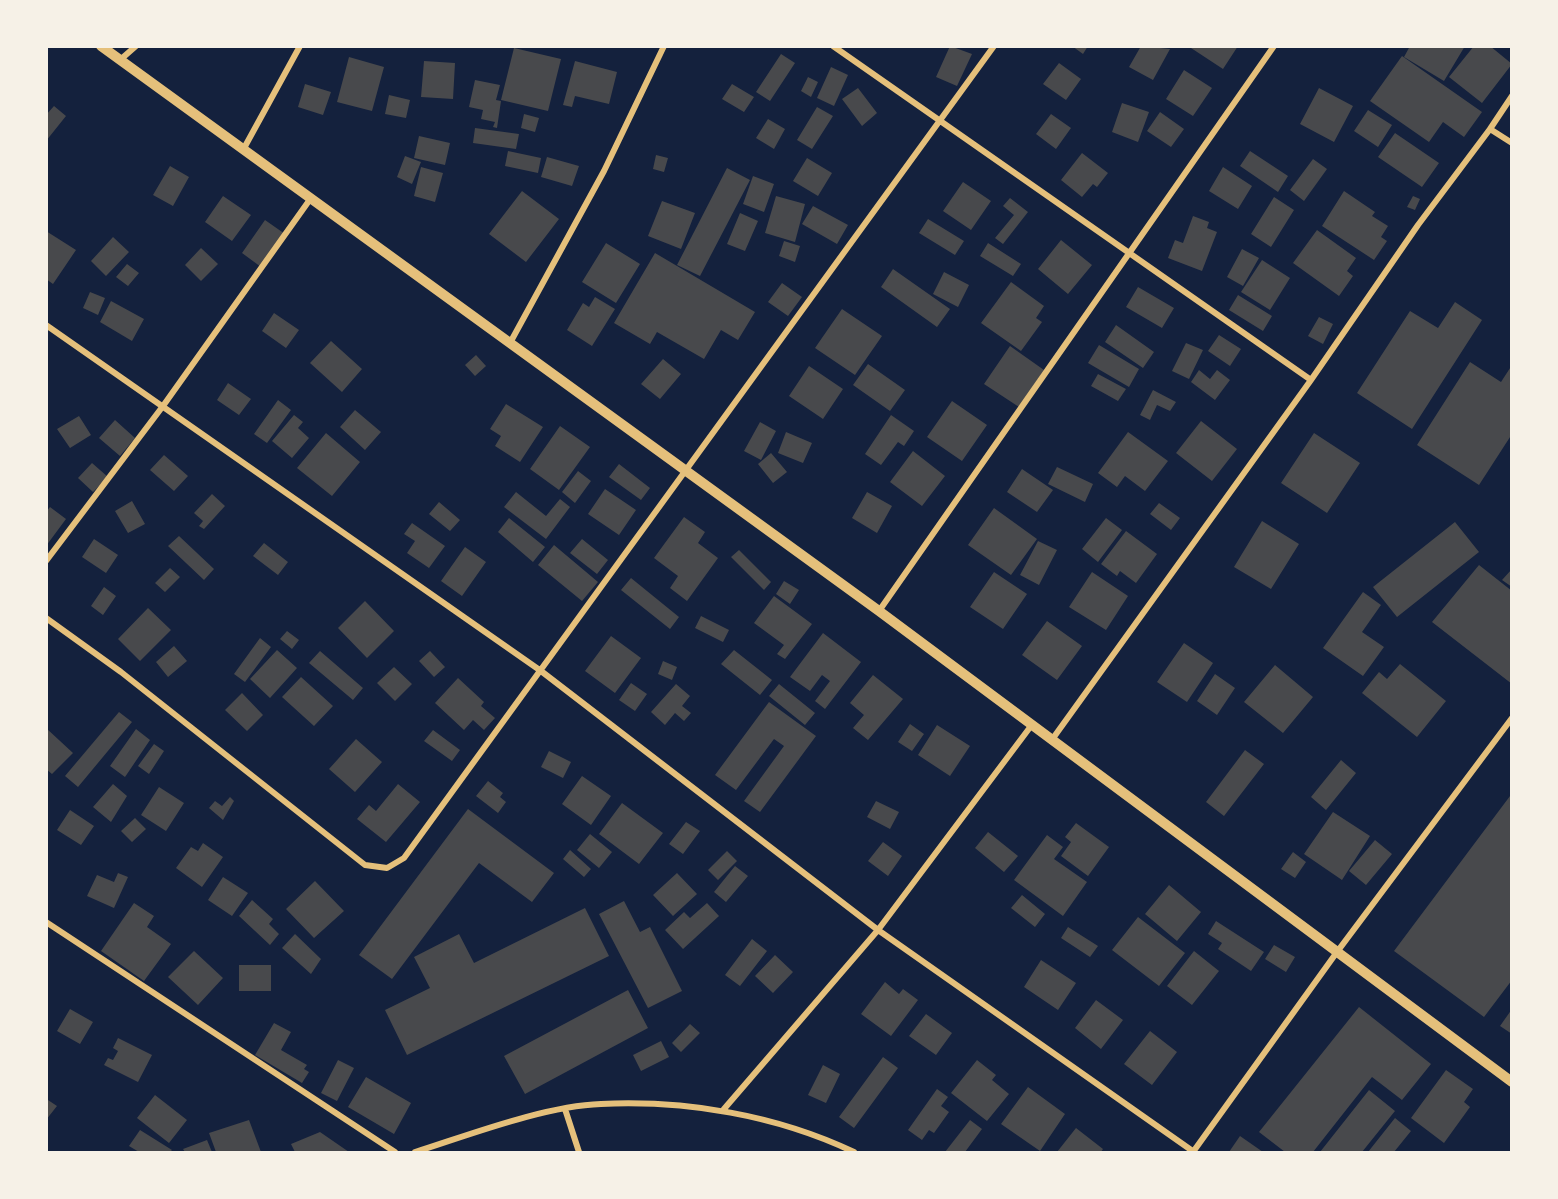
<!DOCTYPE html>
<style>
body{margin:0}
#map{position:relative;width:1558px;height:1199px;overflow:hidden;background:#14213d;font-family:"Titillium Web",sans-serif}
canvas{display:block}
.frame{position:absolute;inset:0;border:48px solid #f6f1e7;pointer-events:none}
</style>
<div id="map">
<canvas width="1558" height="1199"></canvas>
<div class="frame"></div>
</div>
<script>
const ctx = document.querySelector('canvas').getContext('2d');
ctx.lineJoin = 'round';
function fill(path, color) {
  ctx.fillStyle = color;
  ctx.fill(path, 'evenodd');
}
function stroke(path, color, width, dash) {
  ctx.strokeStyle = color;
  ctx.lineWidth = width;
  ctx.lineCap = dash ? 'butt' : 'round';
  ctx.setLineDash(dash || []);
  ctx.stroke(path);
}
const building = new Path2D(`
 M950 46 972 54 957 86 936 77Z
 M1072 46H1088L1083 54Z
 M1141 46 1170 49 1153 80 1129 67Z
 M1192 46H1238L1223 69 1191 48Z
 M1410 46H1465L1444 81 1404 57Z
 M1474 46H1490L1512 64 1482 103 1449 77Z
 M514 48 561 59 548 111 501 100Z
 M781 54 795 63 770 101 756 92Z
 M1402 56 1482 112 1464 137 1443 122 1429 142 1370 101Z
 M349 57 384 67 372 111 337 102Z
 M424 61 455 63 453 99 421 97Z
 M575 61 617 72 609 104 575 96 572 107 563 105Z
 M1059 63 1081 79 1066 100 1043 84Z
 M831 67 848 75 834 106 817 98Z
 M1184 70 1212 88 1193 116 1166 99Z
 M808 77 818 82 811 97 801 91Z
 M475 80 500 85 496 100 501 101 497 128 493 127 495 122 481 119 483 110 469 107Z
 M305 84 331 92 323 115 298 107Z
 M732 84 754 97 744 112 722 99Z
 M858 88 877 113 862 126 842 99Z
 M1319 88 1353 106 1334 142 1300 124Z
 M389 95 410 100 406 118 385 114Z
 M1122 103 1149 112 1138 142 1112 132Z
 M54 106 66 116 46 141V115Z
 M817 107 833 116 812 149 797 140Z
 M1368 110 1392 125 1378 147 1354 131Z
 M1160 112 1184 129 1171 147 1147 131Z
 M524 114 539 118 535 132 521 128Z
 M1051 114 1071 128 1056 149 1036 134Z
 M768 119 785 129 774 149 756 138Z
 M475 128 519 134 516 149 473 143Z
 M1395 133 1439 163 1422 187 1378 157Z
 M419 136 450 143 445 165 414 158Z
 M508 151 541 158 538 173 505 166Z
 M1250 151 1288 176 1278 192 1240 166Z
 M1082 153 1108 173 1097 187 1093 184 1082 197 1061 180Z
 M656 155 668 158 664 172 653 169Z
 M405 156 421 162 412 184 397 177Z
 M547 157 579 166 572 186 541 177Z
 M807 158 832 173 818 196 793 181Z
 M1313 159 1327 169 1304 201 1290 190Z
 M170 166 189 177 173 206 153 195Z
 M421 167 443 173 435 202 414 196Z
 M1223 167 1252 186 1238 209 1209 191Z
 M727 168 750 180 700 276 677 265Z
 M753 176 774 184 764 212 743 204Z
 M963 182 991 201 971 230 943 211Z
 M522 191 559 219 526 262 489 234Z
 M1344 191 1375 212 1372 216 1388 226 1381 237 1387 241 1374 260 1322 226Z
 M223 196 251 215 232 241 205 222Z
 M776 196 805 204 795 242 765 233Z
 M1413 196 1420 199 1415 210 1407 207Z
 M1274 197 1294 210 1271 247 1251 234Z
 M1010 198 1028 212 1003 244 995 238 1014 215 1003 206Z
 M662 201 695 213 681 249 648 236Z
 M813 206 848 225 837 244 802 224Z
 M740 213 758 221 745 251 727 244Z
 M1193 216 1209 222 1207 228 1217 232 1202 271 1168 258 1175 240 1183 243Z
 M928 219 964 241 955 255 919 233Z
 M265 220 285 234 261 267 242 253Z
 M1317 230 1356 258 1347 271 1353 276 1339 296 1293 263Z
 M46 231 76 250 53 284 46 279Z
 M113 237 129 252 106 276 91 261Z
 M1061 240 1092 265 1068 294 1038 269Z
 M784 241 800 246 795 262 779 256Z
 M606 243 640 264 616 303 582 282Z
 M988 243 1021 264 1013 276 980 256Z
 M201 248 218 264 201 281 185 265Z
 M1242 249 1259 258 1243 286 1227 277Z
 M655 253 755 312 738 340 721 330 704 359 657 332 650 344 614 323Z
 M1262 260 1290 278 1270 310 1241 292Z
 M127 264 139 273 128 286 116 277Z
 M893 269 950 309 937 327 881 287Z
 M944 272 969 285 958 307 933 294Z
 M1011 282 1044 306 1036 318 1042 322 1021 351 981 323Z
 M782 283 802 297 788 316 768 302Z
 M1138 287 1174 308 1162 328 1126 307Z
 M90 292 105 298 98 315 83 308Z
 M1238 295 1272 316 1263 331 1229 310Z
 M595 297 615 309 592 346 567 330 583 303 589 307Z
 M111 301 144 319 132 341 100 322Z
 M1455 302 1482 320 1412 429 1357 393 1410 311 1438 328Z
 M842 309 882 336 855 375 815 348Z
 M274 313 299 330 286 348 262 331Z
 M1319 317 1333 324 1323 344 1308 336Z
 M1116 325 1154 352 1143 368 1105 342Z
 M1219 335 1241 349 1230 366 1208 351Z
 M331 341 362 369 342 392 310 363Z
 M1186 343 1203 350 1189 379 1172 371Z
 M1099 345 1139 369 1129 387 1088 363Z
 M1010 346 1044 370 1019 407 984 384Z
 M476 355 486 366 475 376 465 365Z
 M663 359 681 374 660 399 641 384Z
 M1470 362 1501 382 1512 365V434L1479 485 1417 445Z
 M868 364 905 390 890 411 853 385Z
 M809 366 843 389 823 419 789 396Z
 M1199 370 1210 379 1217 370 1230 380 1215 400 1191 382Z
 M1098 374 1126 389 1118 401 1091 386Z
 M228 383 251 399 239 415 217 400Z
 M1153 390 1176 402 1170 411 1157 405 1150 420 1140 415Z
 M278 400 291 410 267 443 254 434Z
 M952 401 987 425 962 461 927 437Z
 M506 404 543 427 520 462 495 446 501 436 490 429Z
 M355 410 381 432 365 450 340 427Z
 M294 415 303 422 298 428 309 438 292 458 272 441Z
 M891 415 914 431 904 446 898 442 881 465 865 454Z
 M79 416 91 435 70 448 57 429Z
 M115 420 135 438 120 456 99 438Z
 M1201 421 1237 449 1212 481 1176 453Z
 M760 422 776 431 761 460 744 451Z
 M560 426 590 447 559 490 530 469Z
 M786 432 812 443 803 463 778 453Z
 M1128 432 1168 461 1145 491 1125 476 1117 487 1098 473Z
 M326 433 360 462 332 496 297 468Z
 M1314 433 1360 463 1327 513 1281 483Z
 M913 451 945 476 922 506 890 482Z
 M771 453 787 472 773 483 758 464Z
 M164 455 188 476 174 491 150 470Z
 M92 463 108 477 93 492 78 478Z
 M619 464 650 488 641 500 609 477Z
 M1057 467 1093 484 1085 502 1048 484Z
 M1022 469 1053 490 1037 512 1007 492Z
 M578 471 591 481 575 503 562 492Z
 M605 489 636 510 619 535 588 514Z
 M516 492 546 516 560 499 570 507 546 539 504 507Z
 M867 492 892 506 877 533 852 518Z
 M212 494 225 506 204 529 199 526 203 521 194 513Z
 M132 501 145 524 128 533 115 511Z
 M439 502 460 520 450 531 429 514Z
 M1159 503 1180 518 1171 530 1150 514Z
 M50 507 66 519 46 546V512Z
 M994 508 1037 539 1011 575 968 545Z
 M684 517 705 532 698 543 718 558 687 601 670 588 678 576 654 558Z
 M509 518 545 547 533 562 498 532Z
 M1106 518 1122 530 1098 562 1082 549Z
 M1262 521 1299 544 1271 589 1234 567Z
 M1455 522 1479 552 1397 617 1373 587Z
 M412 523 445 546 429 568 407 553 415 541 404 534Z
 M1126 531 1157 554 1136 583 1120 571 1117 576 1101 564Z
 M179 536 214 569 204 580 168 546Z
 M94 539 118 555 106 573 82 557Z
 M582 539 608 560 597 574 570 553Z
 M1038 541 1057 550 1039 585 1020 575Z
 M264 543 288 562 278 575 253 556Z
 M554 545 598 582 582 601 538 565Z
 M465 547 486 562 462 596 441 581Z
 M739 550 771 582 764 590 731 557Z
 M1479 565 1512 591V684L1432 622Z
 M170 568 180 577 165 592 155 583Z
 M1512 569V587L1502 580Z
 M994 572 1027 594 1003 629 970 607Z
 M1092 572 1128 596 1106 630 1069 607Z
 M631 578 679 617 670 629 621 590Z
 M784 581 799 590 790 604 776 594Z
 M104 587 116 596 103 615 91 606Z
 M1363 592 1381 605 1362 632 1384 647 1363 676 1323 648Z
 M774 596 812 624 785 659 777 654 784 645 754 623Z
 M365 601 394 631 367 658 338 628Z
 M148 608 171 630 140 661 118 639Z
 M701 616 729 630 723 642 695 628Z
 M1047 621 1082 646 1057 680 1022 655Z
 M287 631 299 640 292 649 280 639Z
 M823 633 861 662 825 709 815 701 830 681 822 675 810 691 790 677Z
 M611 636 641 658 615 693 585 671Z
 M260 638 271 647 245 682 234 674Z
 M1184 643 1213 663 1187 702 1157 682Z
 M174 646 187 661 168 677 156 662Z
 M277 650 297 668 270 698 250 679Z
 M734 650 772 680 760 695 721 664Z
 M320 651 363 688 353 700 309 663Z
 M430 651 445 667 434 677 419 661Z
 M663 661 677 667 672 680 658 674Z
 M1400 664 1446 701 1417 737 1362 693 1379 672 1387 679Z
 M1275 665 1313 697 1283 733 1244 702Z
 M394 667 412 684 395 701 377 683Z
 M1215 674 1235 688 1217 715 1197 701Z
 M873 675 903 699 868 740 853 728 864 715 850 703Z
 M301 677 333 706 314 726 282 697Z
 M458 678 484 702 481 706 495 718 484 730 473 720 464 730 435 703Z
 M631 683 647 694 635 711 619 700Z
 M676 684 690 696 682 706 691 713 684 721 675 713 665 725 651 712Z
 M779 684 815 713 805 725 769 696Z
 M242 693 263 715 247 731 225 710Z
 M769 702 816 736 760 812 744 801 784 746 774 739 736 790 715 775Z
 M119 712 132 722 78 787 65 776Z
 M910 724 924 734 912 751 898 742Z
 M937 725 970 746 950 776 918 755Z
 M46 728 73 753 52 774 46 769Z
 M136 729 150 740 125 777 110 766Z
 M433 730 460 750 452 761 424 741Z
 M356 739 382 762 355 792 329 769Z
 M154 744 164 751 149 774 138 766Z
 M1245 750 1264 764 1224 816 1206 802Z
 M549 751 571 762 563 778 541 767Z
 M1341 760 1356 773 1326 810 1311 797Z
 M582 776 611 796 591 825 562 804Z
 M488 781 503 793 500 797 506 802 498 813 476 796Z
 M113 784 127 796 111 822 93 807Z
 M398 784 420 802 386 842 357 819 369 805 376 811Z
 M159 787 184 803 166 831 141 815Z
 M1510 796 1512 980 1484 1017 1394 951Z
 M230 797 234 801 223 820 209 808 215 801 222 806Z
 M876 801 899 812 890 829 867 817Z
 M622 803 663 833 639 864 599 834Z
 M468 809 554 873 532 902 479 863 392 979 359 955Z
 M70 810 94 826 81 845 57 830Z
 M1333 812 1370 836 1342 880 1304 854Z
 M135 818 146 829 132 842 121 831Z
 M686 822 700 831 683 854 669 844Z
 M1076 823 1109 847 1088 876 1061 856 1071 842 1065 837Z
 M988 832 1018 856 1004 872 975 848Z
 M590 834 612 852 599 868 577 850Z
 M1047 835 1063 847 1054 859 1087 882 1063 916 1014 880Z
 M1375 840 1392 854 1366 885 1349 871Z
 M883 842 902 856 888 876 868 861Z
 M203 843 223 857 202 887 176 868 191 847 198 851Z
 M570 850 591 869 584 877 563 859Z
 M727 851 737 861 718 880 708 870Z
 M1293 852 1306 862 1295 878 1281 869Z
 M735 866 748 876 726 902 714 892Z
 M118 873 128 877 114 908 87 896 97 875 114 882Z
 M677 873 697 894 673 916 653 895Z
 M223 877 248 893 232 916 208 900Z
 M315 881 344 911 314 938 286 909Z
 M1169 885 1201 912 1177 941 1145 914Z
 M1022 895 1045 914 1035 927 1011 908Z
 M252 900 273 919 269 924 279 934 270 945 239 916Z
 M624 901 640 932 650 927 682 991 648 1008 599 914Z
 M134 903 154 916 147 927 171 944 144 981 101 951Z
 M707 903 719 916 683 949 665 930 684 912 690 918Z
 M585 908 609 956 407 1055 385 1010 430 988 414 957 459 934 474 963Z
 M1138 917 1185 953 1159 986 1112 950Z
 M1216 921 1264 952 1251 971 1218 949 1222 943 1208 934Z
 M1068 927 1098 946 1090 957 1061 938Z
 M295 934 321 959 311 974 282 948Z
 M752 939 767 951 740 986 725 975Z
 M1274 945 1295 957 1286 972 1265 959Z
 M194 951 223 978 198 1005 168 977Z
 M1194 951 1219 971 1192 1005 1167 986Z
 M775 955 793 972 773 993 755 976Z
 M1041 960 1076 983 1058 1010 1024 987Z
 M239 965H271V991H239Z
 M885 982 899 994 903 989 918 1000 891 1036 861 1014Z
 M628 990 648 1028 525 1094 504 1056Z
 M1096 1000 1123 1020 1101 1049 1075 1028Z
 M1359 1007 1431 1064 1402 1100 1372 1077 1313 1152H1285L1259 1132Z
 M70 1009 93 1022 80 1044 57 1031Z
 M1512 1009V1034L1500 1026Z
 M926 1014 952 1033 936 1055 909 1036Z
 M274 1023 291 1032 281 1050 307 1065 304 1069 309 1072 302 1083 255 1055Z
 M690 1024 700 1033 681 1052 672 1043Z
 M1150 1031 1177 1052 1152 1085 1124 1064Z
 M118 1038 152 1055 138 1082 104 1065 108 1058 113 1060 118 1051 113 1048Z
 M661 1041 669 1057 641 1071 633 1055Z
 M883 1057 898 1068 854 1128 839 1117Z
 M338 1060 354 1068 337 1101 321 1093Z
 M977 1060 996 1075 992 1080 1009 1094 987 1121 951 1093Z
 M823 1065 840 1074 826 1103 808 1095Z
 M1446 1070 1473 1089 1464 1102 1470 1107 1444 1143 1411 1118Z
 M366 1077 411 1103 394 1134 348 1107Z
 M1028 1087 1065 1114 1040 1151 1001 1124Z
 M937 1089 948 1097 941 1106 949 1112 934 1133 929 1130 922 1140 908 1130Z
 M1369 1090 1395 1111 1362 1152H1320Z
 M155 1095 187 1120 169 1143 137 1118Z
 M48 1100 57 1106 46 1120V1103Z
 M1395 1118 1411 1131 1394 1152H1368Z
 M249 1120 261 1152H216L209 1133Z
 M970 1120 982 1129 965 1152H945Z
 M1076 1128 1103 1149 1101 1152H1057Z
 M140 1130 172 1150 170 1152H139L129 1146Z
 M320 1132 349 1152H295L291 1144Z
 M1240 1136 1263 1152H1229Z
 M207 1140 212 1152H185L183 1149Z`);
const minor = new Path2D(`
 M833 46 1311 380
 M120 60 136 46
 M1490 129 1512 96
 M243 150 300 46
 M46 325 541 671 878 930 1194 1152
 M510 343 604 171 664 46
 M46 561 163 406 311 198
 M879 611 1274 46
 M46 618 121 672 365 865 387 868 404 858 994 46
 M1051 741 1311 380 1418 225 1490 129 1512 143
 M46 922 395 1152
 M565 1109 579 1152
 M724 1109 878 930 1031 726
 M415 1152C469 1135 544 1106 601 1104 687 1100 776 1115 854 1152
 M1193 1152 1337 952 1512 718`);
const tertiary = new Path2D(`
 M101 46 879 611 1512 1082`);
fill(building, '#48494c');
stroke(minor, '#e5c07b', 6);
stroke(tertiary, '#e5c07b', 10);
</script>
